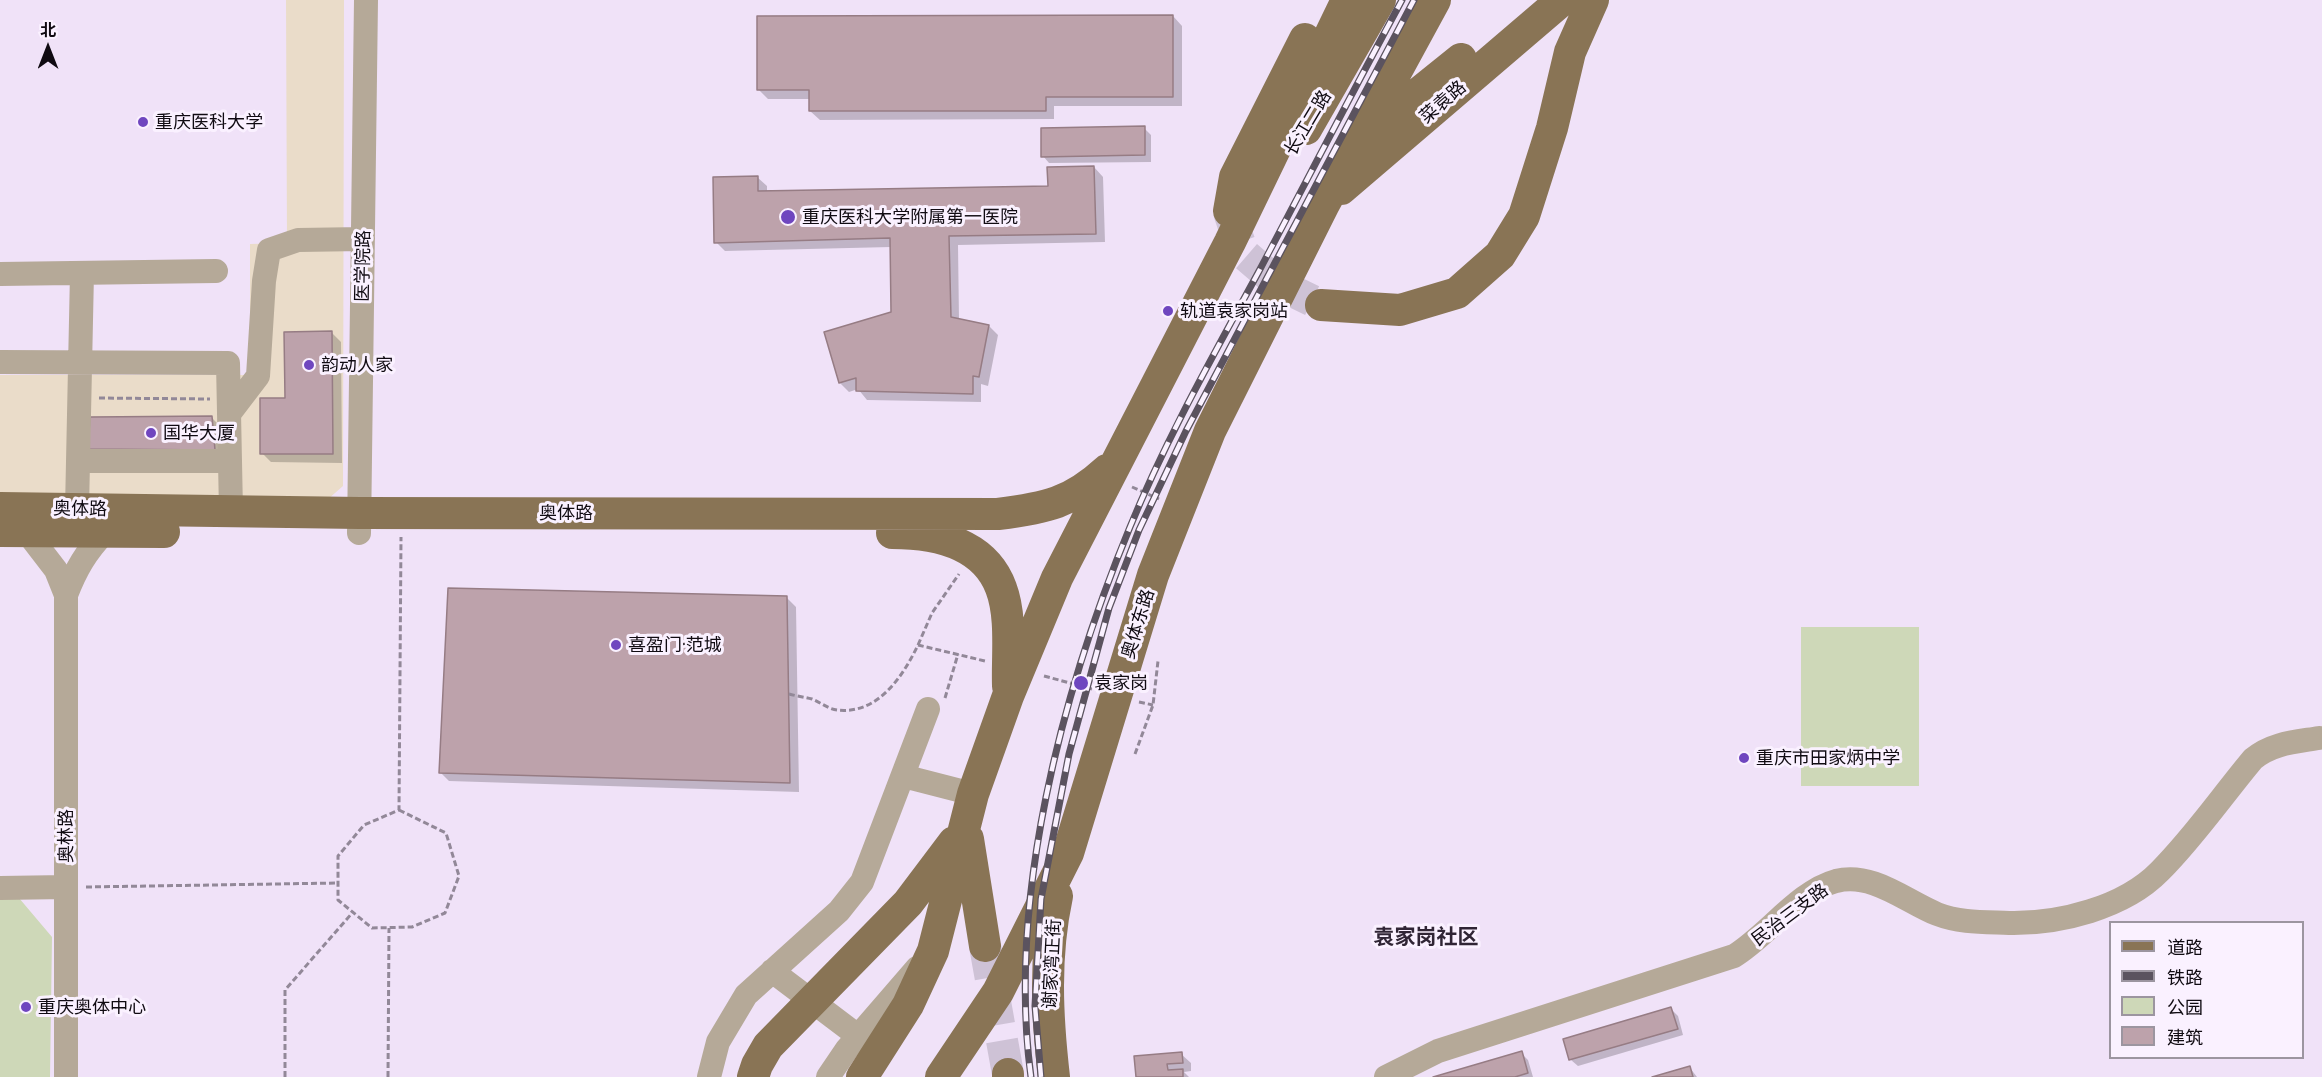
<!DOCTYPE html>
<meta charset="utf-8">
<style>
body{margin:0}
#map{position:relative;width:2322px;height:1077px;overflow:hidden;background:#f0e2f8;font-family:"Asap Condensed","Noto Sans SC",sans-serif}
canvas{display:block}
.legend{position:absolute;left:2109px;top:921px;width:195px;height:138px;box-sizing:border-box;background:#faf1ff;border:2px solid #9c95a0;margin:0;padding:8px 10px;list-style:none;font-size:18px;color:#100b12}
.legend li{display:flex;align-items:center;gap:12px;height:30px}
.legend b{width:30px;border:2px solid #9c95a0}
.north{position:absolute;left:18px;top:18px;width:60px;height:60px;-webkit-text-stroke:4px #faf1ff;paint-order:stroke;rotate:0deg;font-size:16px;font-weight:700;line-height:24px;text-align:center;color:#100b12}
.north::after{content:'';display:block;margin:auto;width:21px;height:27px;background:#100b12;clip-path:polygon(50% 0,100% 100%,50% 72%,0 100%)}
</style>
<div id="map">
<canvas width="2322" height="1077"></canvas>
<ul class="legend">
<li><b style="height:8px;background:#897455"></b>道路</li>
<li><b style="height:8px;background:#5b535f"></b>铁路</li>
<li><b style="height:16px;background:#ced8b8"></b>公园</li>
<li><b style="height:16px;background:#bda2ab"></b>建筑</li>
</ul>
<div class="north">北</div>
</div>
<script>
const ctx = document.querySelector('canvas').getContext('2d');
ctx.lineJoin = 'round';
function fill(path, color) {
  ctx.fillStyle = color;
  ctx.fill(path, 'evenodd');
}
function stroke(path, color, width, dash) {
  ctx.strokeStyle = color;
  ctx.lineWidth = width;
  ctx.lineCap = dash ? 'butt' : 'round';
  ctx.setLineDash(dash || []);
  ctx.stroke(path);
}
function label(font, color, halo, rows, align = 'center') {
  ctx.font = font + ' "Asap Condensed","Noto Sans SC",sans-serif';
  ctx.lineWidth = 6;
  ctx.setLineDash([]);
  ctx.textBaseline = 'middle';
  ctx.strokeStyle = halo;
  ctx.fillStyle = color;
  for (const [text, x, y, turn = 0] of rows) {
    ctx.save();
    ctx.translate(x, y);
    ctx.rotate((+turn || 0) * Math.PI / 180);
    ctx.textAlign = isNaN(turn) ? turn : align;
    if (halo) ctx.strokeText(text, 0, 0);
    ctx.fillText(text, 0, 0);
    ctx.restore();
  }
}
const commercial = new Path2D(`
 M286 0H344L343 486 327 500 0 495V375H250V244L287 243Z`);
const green = new Path2D(`
 M1801 627H1919V786H1801Z
 M0 898H19L52 937 50 1077H0Z`);
const shadow = new Path2D(`
 M1173 16 1182 26V106H1054V119L820 120 810 111V99H768L759 90Z
 M1144 128 1151 135V162L1049 163 1043 156Z
 M1094 167 1103 177 1105 242 958 245 959 320 989 326 998 335 988 386 981 384V402L867 400 858 389 849 392 840 383 893 314 891 247 725 251 716 242 757 177 767 186V192L1049 187Z
 M332 333 341 342 342 463 271 462 262 453 286 399Z
 M212 418 219 425 221 456 89 448Z
 M787 598 796 607 799 792 449 781 440 772Z
 M1671 1009 1678 1016 1683 1035 1578 1066 1571 1060 1565 1040Z
 M1521 1053 1528 1060 1533 1077H1439Z
 M1181 1054 1191 1063V1071L1184 1072 1189 1077H1137Z
 M1690 1068 1697 1077H1658Z`);
const building = new Path2D(`
 M1173 15V97H1046V111H809V90H757V16Z
 M1145 126V155L1041 157V128Z
 M1094 166 1096 234 949 236 951 317 989 325 979 377 973 376V394L856 391V378L839 383 824 332 891 312 890 238 714 243 713 177 758 176V191L1048 186 1047 167Z
 M332 331 333 454H260V398H285L284 332Z
 M212 416 215 450 88 449 90 417Z
 M448 588 787 596 790 783 439 773Z
 M1671 1007 1678 1029 1569 1060 1563 1039Z
 M1522 1051 1528 1073 1515 1077H1433Z
 M1182 1052 1183 1063 1167 1064 1168 1070 1183 1069V1077H1136L1134 1056Z
 M1690 1066 1693 1077H1652Z`);
const majorTunnel = new Path2D(`
 M1229 212 1243 253 1280 285 1321 305
 M985 946 1008 1074`);
const path = new Path2D(`
 M99 398 210 399
 M1132 487 1159 499
 M918 645 932 613 959 574
 M1044 676 1092 689
 M789 694C796 696 804 697 812 699 820 702 828 709 837 710 878 715 903 676 918 645L985 661
 M945 698 958 654
 M1139 702 1153 705
 M1135 754 1153 705 1158 661
 M399 810 446 833 459 876 445 913 412 927 372 928 338 900V856L364 825 399 810 401 537
 M86 887 338 883
 M285 1077V990L353 912
 M388 1077 389 928`);
const minor = new Path2D(`
 M0 274 216 271
 M0 362 228 363 231 511
 M229 414 258 376 264 281 269 250 298 240 363 239
 M78 461H230
 M77 509 82 273
 M26 531 56 570 66 595
 M359 533 366 0
 M903 776 973 794
 M0 888 66 887
 M772 971 858 1036
 M66 1077V595C76 569 86 552 105 532
 M709 1077 718 1042 746 995 839 911 862 882 928 709
 M828 1077 847 1049 917 968
 M1386 1077 1438 1051 1734 956C1767 936 1799 891 1836 881 1873 872 1905 901 1937 914 1960 923 1984 922 2009 923 2059 924 2124 908 2160 871 2194 837 2222 796 2253 759 2272 743 2295 742 2319 738`);
const major = new Path2D(`
 M1306 129 1380 0
 M1369 133 1461 59
 M1341 189 1562 0
 M1229 211 1235 177 1305 39
 M1321 305 1400 310 1457 293 1500 255 1524 216 1552 128 1570 52 1593 0
 M0 508 360 513 998 514C1046 508 1071 503 1107 470
 M0 531 164 532
 M892 533C934 533 984 542 1001 588 1012 617 1007 655 1008 686
 M968 839 985 946
 M1008 1074V1077
 M753 1077 757 1065 768 1046 908 903 954 842
 M862 1077 908 1005 933 951 973 794 1008 696 1057 578 1230 242 1347 0
 M941 1077 998 992 1068 853 1153 575 1210 431 1324 204 1435 0
 M1054 1077C1047 1016 1044 956 1057 896`);
const rail = new Path2D(`
 M1031 1077C1007 900 1062 691 1130 527 1166 439 1213 356 1258 273 1306 182 1353 91 1402 0
 M1041 1077 1035 1006 1041 899 1069 754 1109 608 1139 530 1186 431 1414 0`);
const markers = [
 [143,122,6,"#6f46bf"],
 [788,217,8,"#6f46bf"],
 [1168,311,6,"#6f46bf"],
 [309,365,6,"#6f46bf"],
 [151,433,6,"#6f46bf"],
 [616,645,6,"#6f46bf"],
 [1081,683,8,"#6f46bf"],
 [1744,758,6,"#6f46bf"],
 [26,1007,6,"#6f46bf"]
];
const streetNames = [
 ["菜袁路",1443,102,-41],
 ["长江二路",1308,123,-59],
 ["医学院路",363,266,-89],
 ["奥体路",80,509,1],
 ["奥体路",566,513],
 ["奥体东路",1138,624,-73],
 ["奥林路",66,836,-90],
 ["民治三支路",1790,915,-37],
 ["谢家湾正街",1052,964,-87]
];
const poiNames = [
 ["重庆医科大学",155,122],
 ["重庆医科大学附属第一医院",802,217],
 ["轨道袁家岗站",1180,311],
 ["韵动人家",321,365],
 ["国华大厦",163,433],
 ["喜盈门·范城",628,645],
 ["袁家岗",1094,683],
 ["重庆市田家炳中学",1756,758],
 ["重庆奥体中心",38,1007]
];
const quarterNames = [
 ["袁家岗社区",1426,937]
];
fill(commercial, '#eadcc9');
fill(green, '#ced8b8');
fill(shadow, '#0003');
fill(building, '#bda2ab');
stroke(building, '#967c84', 1.5);
stroke(majorTunnel, '#cec2d6', 32, [32, 16]);
stroke(path, '#928898', 3, [6, 3]);
stroke(minor, '#b5a998', 24);
stroke(major, '#897455', 32);
stroke(rail, '#5b535f', 7);
stroke(rail, '#faf1ff', 4.5, [14]);
for (const [x, y, r, color] of markers) {
  const dot = new Path2D();
  dot.arc(x, y, r, 0, 2 * Math.PI);
  ctx.fillStyle = color;
  ctx.fill(dot);
  stroke(dot, '#faf1ff', 2);
}
label('18px', '#100b12', '#faf1ff', streetNames);
label('18px', '#100b12', '#faf1ff', poiNames, 'left');
label('bold 21px', '#302535', '#faf1ff', quarterNames);
</script>
